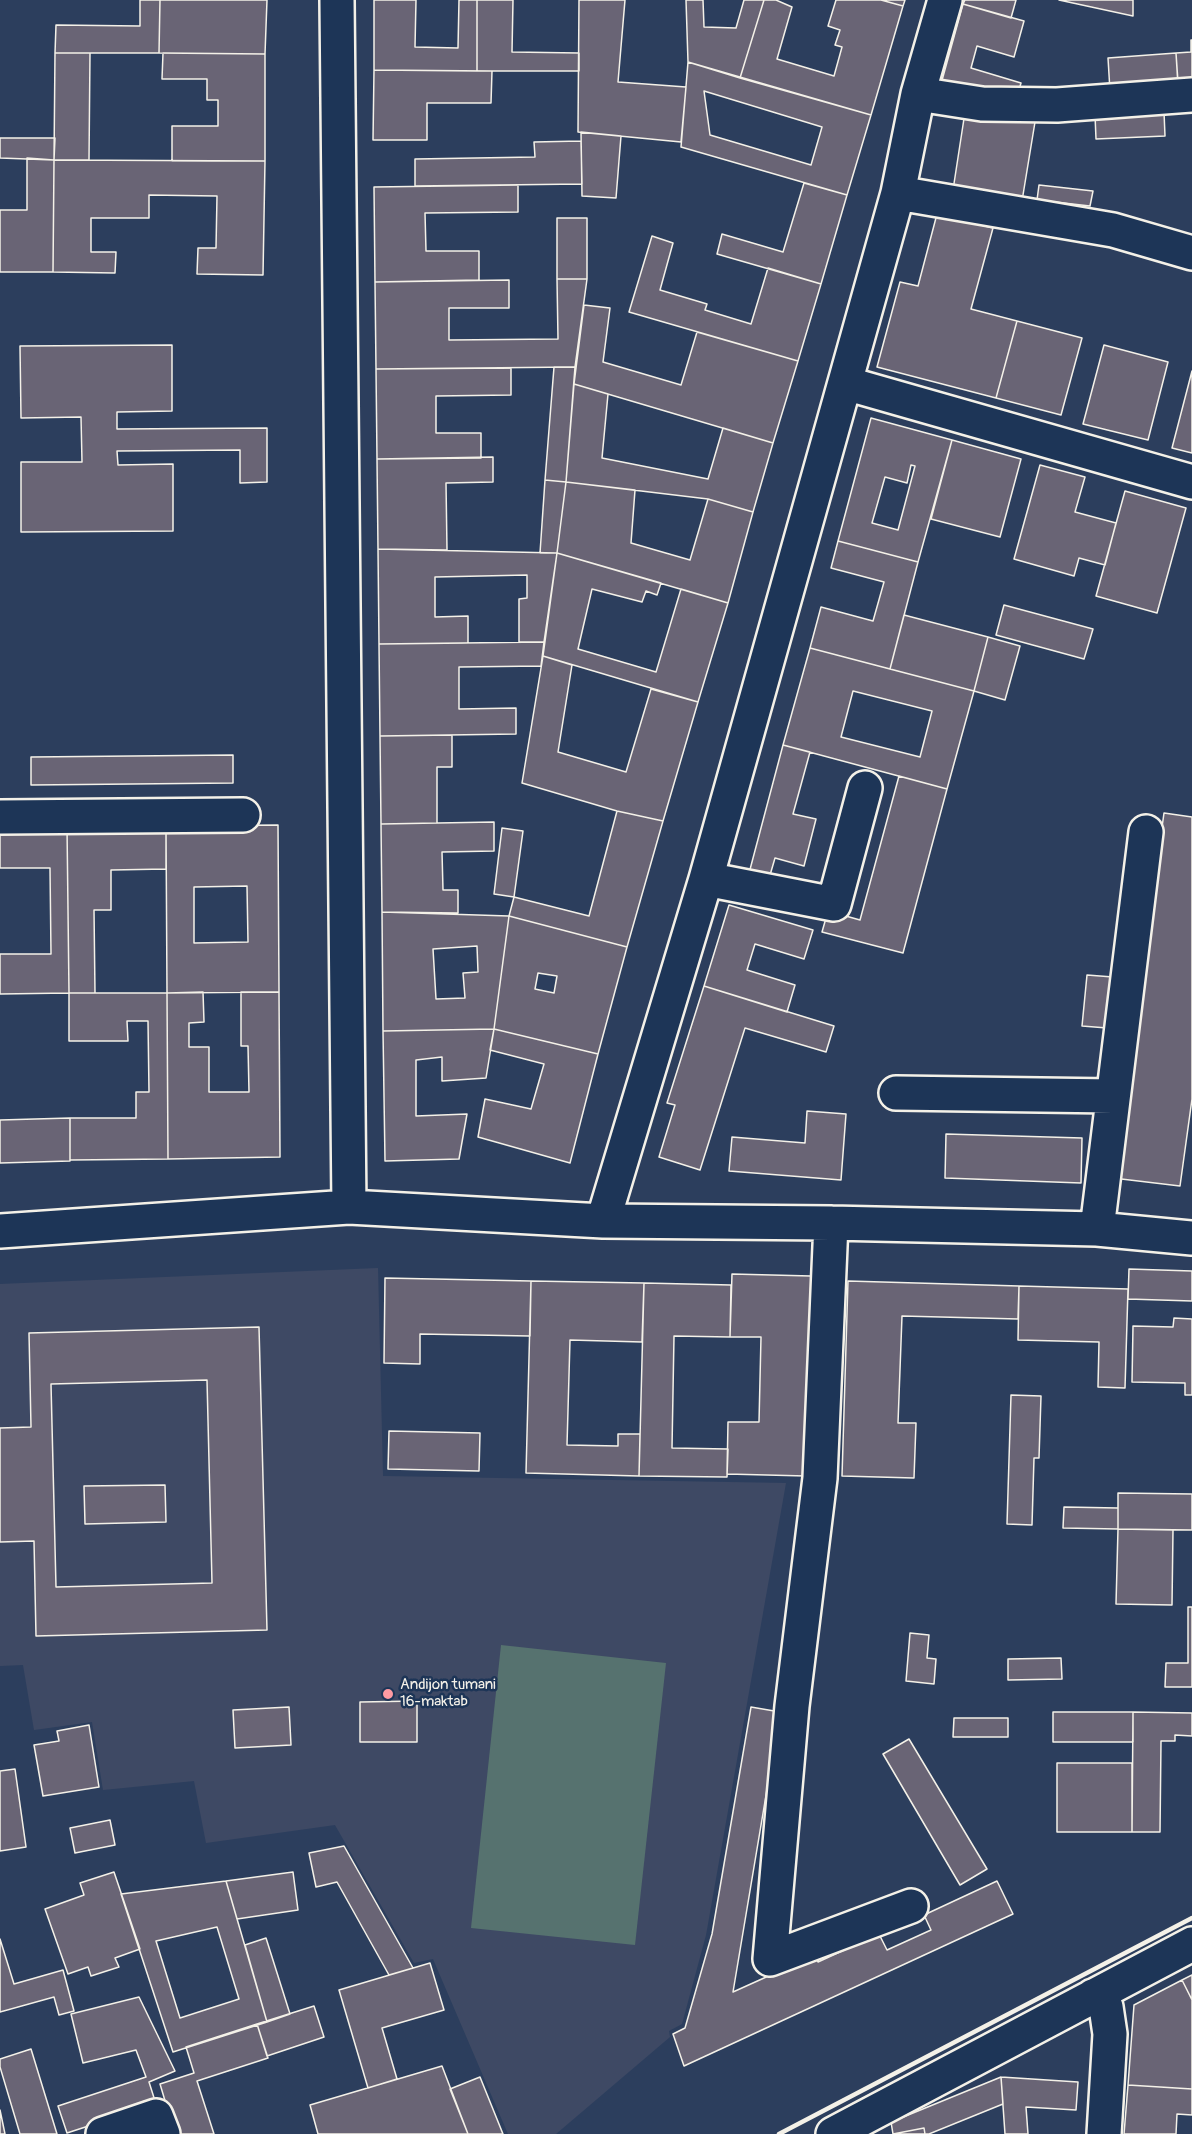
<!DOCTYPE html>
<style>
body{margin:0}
canvas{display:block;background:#2c3e5d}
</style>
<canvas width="1192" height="2134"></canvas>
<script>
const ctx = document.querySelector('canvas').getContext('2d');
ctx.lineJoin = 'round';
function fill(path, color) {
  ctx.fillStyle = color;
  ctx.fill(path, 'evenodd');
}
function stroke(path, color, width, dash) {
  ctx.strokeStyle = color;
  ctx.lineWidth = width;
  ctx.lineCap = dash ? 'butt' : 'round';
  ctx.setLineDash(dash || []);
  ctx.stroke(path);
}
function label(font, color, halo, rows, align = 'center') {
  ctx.font = font + ' Pangolin,sans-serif';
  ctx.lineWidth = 5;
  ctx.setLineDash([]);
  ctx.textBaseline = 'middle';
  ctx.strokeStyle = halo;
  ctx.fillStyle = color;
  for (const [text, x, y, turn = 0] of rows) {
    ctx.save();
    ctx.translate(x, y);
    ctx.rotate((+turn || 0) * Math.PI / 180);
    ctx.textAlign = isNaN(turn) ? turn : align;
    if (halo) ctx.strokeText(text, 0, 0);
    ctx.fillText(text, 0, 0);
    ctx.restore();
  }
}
const built = new Path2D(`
 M378 1268 383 1476 786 1483 706 1935 682 2024 669 2031 670 2037 556 2134H508L433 1959 414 1963 335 1825 206 1843 194 1781 103 1790 92 1722 34 1730 23 1665 0 1666V1284Z`);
const green = new Path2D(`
 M501 1645 666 1663 635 1945 471 1928Z`);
const building = new Path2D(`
 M140 0H160L159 53H55L56 25 140 26Z
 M160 0H267L265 54 159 53Z
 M374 0H416L415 47 458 48 459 0H477V71L374 70Z
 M477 0H513L512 52 579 53V71H477Z
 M579 0H625L618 82 686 87 681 142 578 132Z
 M686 0H703L704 27 736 28 744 0H764L740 78 688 62Z
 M764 0H776L792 7 777 59 834 76 842 47 835 45 840 30 828 26 836 0H881L903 6 871 115 740 78Z
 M881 0H905L903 6Z
 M965 0H1016L1011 18 963 4Z
 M1059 0H1133V16Z
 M963 4 1024 21 1014 57 977 46 971 68 1021 83 1018 93 941 84Z
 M1191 40H1192V81L1178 82 1176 53 1191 52Z
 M55 53H90L89 160H54Z
 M163 53 265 54V161H172V126H218V100H207V79H162Z
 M1176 53 1178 86 1110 91 1108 58Z
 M688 62 871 115 847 195 681 147ZM704 91 822 127 811 165 710 135Z
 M374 70 492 71 491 103H427V140H373Z
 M965 112 1035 122 1022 201 953 190Z
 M1164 112 1165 136 1096 139 1095 115Z
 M581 132 621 136 616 198 582 196Z
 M0 138H55L54 160 0 158Z
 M581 141 582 184 415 186V159L535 157 534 142Z
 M27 158 54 160 53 272H0V210H27Z
 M54 160 265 161 263 275 197 274 198 248H216L217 196 149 195V218H91V252H116L115 273 53 272Z
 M804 183 847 195 821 284 717 254 722 234 783 252Z
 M518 185V212L425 213 426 251H479V280L375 282 374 187Z
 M1039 185 1093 191 1090 206 1037 200Z
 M937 214 993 228 971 309 1017 321 996 398 877 367 900 282 918 286Z
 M557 218H587V279H557Z
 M652 236 673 243 660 290 707 304 705 310 751 324 768 268 821 284 798 361 629 312Z
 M557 279H587L575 367 376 369 375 282 509 280V308H449V340L558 339Z
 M584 305 610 308 603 362 681 385 697 332 798 361 773 443 574 384Z
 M1017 321 1082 338 1061 415 996 398Z
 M172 345V411L117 412V429L267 428V482L240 483V450L117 451 118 465 173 464V531L21 532V462H82L81 417 21 418 20 346Z
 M1104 345 1168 362 1148 440 1083 424Z
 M554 367H575L566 482 545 480Z
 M511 368V395L436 396V433H481V458L377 459 376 369Z
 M1192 371V453L1172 448Z
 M574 384 608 394 602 458 708 479 723 428 773 443 753 512 708 499 566 482Z
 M871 418 952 440 918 562 838 541ZM911 465 915 466 898 530 872 523 885 477 907 483Z
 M952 440 1021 459 1000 537 931 519Z
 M493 457V482L446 483 447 550 378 549 377 459Z
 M1040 465 1085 477 1075 512 1116 523 1105 565 1079 558 1074 576 1014 559Z
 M545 480 566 482 557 553H540Z
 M566 482 635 490 631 543 690 560 708 499 753 512 728 603 557 553Z
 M1125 491 1186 508 1157 613 1096 596Z
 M838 541 918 562 890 669 810 648 821 607 873 621 884 582 831 568Z
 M378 549 557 553 544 642H519V599L527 598V575L435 577V617L468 616V643L379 644Z
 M557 553 661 583 657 595 646 591 642 602 592 589 578 649 656 672 681 589 728 603 698 702 543 656Z
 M1004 605 1093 629 1084 659 996 635Z
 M904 615 988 637 974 691 890 669Z
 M988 637 1020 646 1005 700 974 691Z
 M544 642 541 666 459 667V709L516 708V734L380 736 379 644Z
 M810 648 974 691 947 789 783 745ZM853 691 932 711 920 757 841 737Z
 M543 656 572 665 558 752 626 772 651 689 698 702 663 821 617 811 522 783Z
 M452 735V767H437V823L381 824 380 736Z
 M783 745 810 752 793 814 816 819 804 866 775 858 768 882 748 877Z
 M233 755V783L31 785V757Z
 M899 776 947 789 903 953 822 932 828 911 860 920Z
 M617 811 663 821 627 947 509 916 514 897 589 916Z
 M1164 813 1192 817V1099L1180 1186 1113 1178Z
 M494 822V851L442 852 443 890H458V913L382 912 381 824Z
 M278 825 279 992 167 993 166 826ZM247 886 248 942 194 943V887Z
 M166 826V869L111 870V910H94L95 993H69L67 827Z
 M67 827 69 993 0 994V954H51L50 868H0V828Z
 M502 828 523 831 514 897 494 894Z
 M729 905 813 930 804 959 755 944 747 970 795 985 787 1012 704 986Z
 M382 912 509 916 494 1029 383 1031ZM477 946 478 972 463 973 465 998 436 999 433 949Z
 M509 916 627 947 598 1054 494 1029ZM538 973 557 976 554 993 535 989Z
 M1087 975 1113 977 1107 1028 1082 1026Z
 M704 986 834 1026 826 1052 745 1028 700 1170 659 1157 675 1105 667 1103Z
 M203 992 204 1022 189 1023V1047H209V1092H249L248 1046H241V992H279L280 1157 168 1159 167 993Z
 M69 993H167L168 1159 70 1160V1118H136V1092H149L148 1021H127L128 1041H69Z
 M494 1029 598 1054 570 1163 478 1137 485 1099 531 1109 544 1064 490 1050Z
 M494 1029 486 1078 442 1081V1057L416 1060V1116L467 1114 459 1159 385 1161 383 1031Z
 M807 1111 846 1114 841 1180 729 1171 732 1137 805 1143Z
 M70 1118V1161L0 1163V1120Z
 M946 1134 1082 1138 1081 1183 945 1178Z
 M1129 1269 1192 1271V1301L1128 1299Z
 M732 1274 811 1276 806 1476 727 1474 728 1422H759L761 1337H730Z
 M385 1278 531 1281 530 1336 420 1334V1364L384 1363Z
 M531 1281 644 1283 642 1342 570 1340 567 1445 618 1446V1434H640L639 1476 526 1473Z
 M848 1281 1019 1286 1018 1319 902 1316 898 1423H916L914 1478 842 1476Z
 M644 1283 731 1285 730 1337 674 1336 672 1448 728 1449 727 1477 639 1476Z
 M1019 1286 1128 1289 1125 1388 1098 1387 1099 1342 1018 1340Z
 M1174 1318 1192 1319V1395H1185V1383L1132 1382 1133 1326 1173 1327Z
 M259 1327 267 1630 36 1636 34 1541 0 1542V1428L31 1427 29 1333ZM207 1380 212 1583 56 1587 51 1384Z
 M1011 1395 1041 1396 1039 1458H1034L1032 1525 1007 1524Z
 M389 1431 480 1433 479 1471 388 1469Z
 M165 1485 166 1522 85 1524 84 1486Z
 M1118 1493 1192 1494V1530L1118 1529Z
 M1064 1507 1118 1508V1529L1063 1528Z
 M1118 1529 1173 1530 1172 1605 1116 1604Z
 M1188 1607H1192V1687H1165L1166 1663H1188Z
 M910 1633 929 1635 927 1658 936 1659 934 1684 906 1681Z
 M1061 1658 1062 1679 1008 1680V1659Z
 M417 1701V1742H360V1702Z
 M289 1707 291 1745 235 1748 233 1710Z
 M751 1707 780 1712 733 1992 815 1955 818 1962 879 1934 887 1950 931 1930 924 1915 997 1881 1013 1914 684 2066 673 2034 685 2028 712 1934Z
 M1053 1712H1133V1742H1053Z
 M1133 1712 1192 1713V1736L1175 1735V1741H1161L1160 1832H1132Z
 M954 1718H1008V1737H953Z
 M89 1725 99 1787 43 1796 34 1745 59 1741 57 1731Z
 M909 1739 987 1869 960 1885 883 1754Z
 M1057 1763H1132V1832H1057Z
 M15 1769 26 1847 0 1851V1771Z
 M110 1820 115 1845 75 1853 70 1828Z
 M344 1846 413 1968 389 1975 337 1882 316 1887 309 1853Z
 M114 1872 140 1949 115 1958 119 1967 91 1976 88 1967 68 1974 45 1909 84 1895 80 1883Z
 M293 1872 298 1910 237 1919 226 1881Z
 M226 1881 267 2022 173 2052 121 1894ZM217 1927 239 1999 180 2018 156 1941Z
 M266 1938 290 2014 267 2022 245 1945Z
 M0 1939 14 1984 63 1970 74 2011 59 2015 54 1997 0 2012Z
 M430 1963 444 2010 382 2028 397 2079 368 2088 339 1990Z
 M1192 1975V2000L1182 1980Z
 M1182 1980 1192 2000V2089L1128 2085 1134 2005Z
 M139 1997 175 2071 149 2082 156 2104 67 2133 58 2106 146 2077 136 2050 83 2063 71 2014Z
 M314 2006 324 2037 267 2056 257 2024Z
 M257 2024 268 2058 197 2081 214 2134H175L160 2084 194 2073 186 2047Z
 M31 2049 57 2134H20L0 2067V2059Z
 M442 2066 468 2134H318L310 2105Z
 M480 2077 503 2134H468L450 2089Z
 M1001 2077 1003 2104 929 2134H925L924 2128 893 2134 891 2122Z
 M1001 2077 1078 2082 1076 2110 1026 2107 1028 2134H1005Z
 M1128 2085 1192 2089V2115L1177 2114 1176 2134H1124Z
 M0 2110 5 2134H0Z
 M924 2128 925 2134H893Z`);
const minor = new Path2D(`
 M337 0 349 1207
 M918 94 982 104 1057 105 1192 95
 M898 193 1113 230 1192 253
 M845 383 1192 482
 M0 817 243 815
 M706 879 834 904 865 788
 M896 1093 1113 1096
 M603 1221 706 879 898 193 918 94 945 0
 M831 1223 820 1478 792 1706 770 1959 911 1906
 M1097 1229 1146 832
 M0 1231 349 1207 603 1221 831 1223 1097 1229 1192 1238
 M1093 1996 1106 2007 1110 2034 1104 2134
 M103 2134 156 2116 163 2134
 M833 2134 1192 1944`);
const rail = new Path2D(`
 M779 2134 1192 1918`);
const markers = [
 [388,1694,6,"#ff9aa2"]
];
const poiNames = [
 ["Andijon tumani",400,1685],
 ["16-maktab",400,1702]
];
fill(built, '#3e4964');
fill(green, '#56726f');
fill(building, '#696475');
stroke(building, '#f4f1e8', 1.5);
stroke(minor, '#f4f1e8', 38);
stroke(minor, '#1d3557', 33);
stroke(rail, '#f4f1e8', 4.5);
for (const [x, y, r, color] of markers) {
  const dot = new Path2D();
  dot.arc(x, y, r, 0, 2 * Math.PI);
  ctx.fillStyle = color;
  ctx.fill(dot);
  stroke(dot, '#1d3557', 2);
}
label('15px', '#f4f1e8', '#1d3557', poiNames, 'left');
</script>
